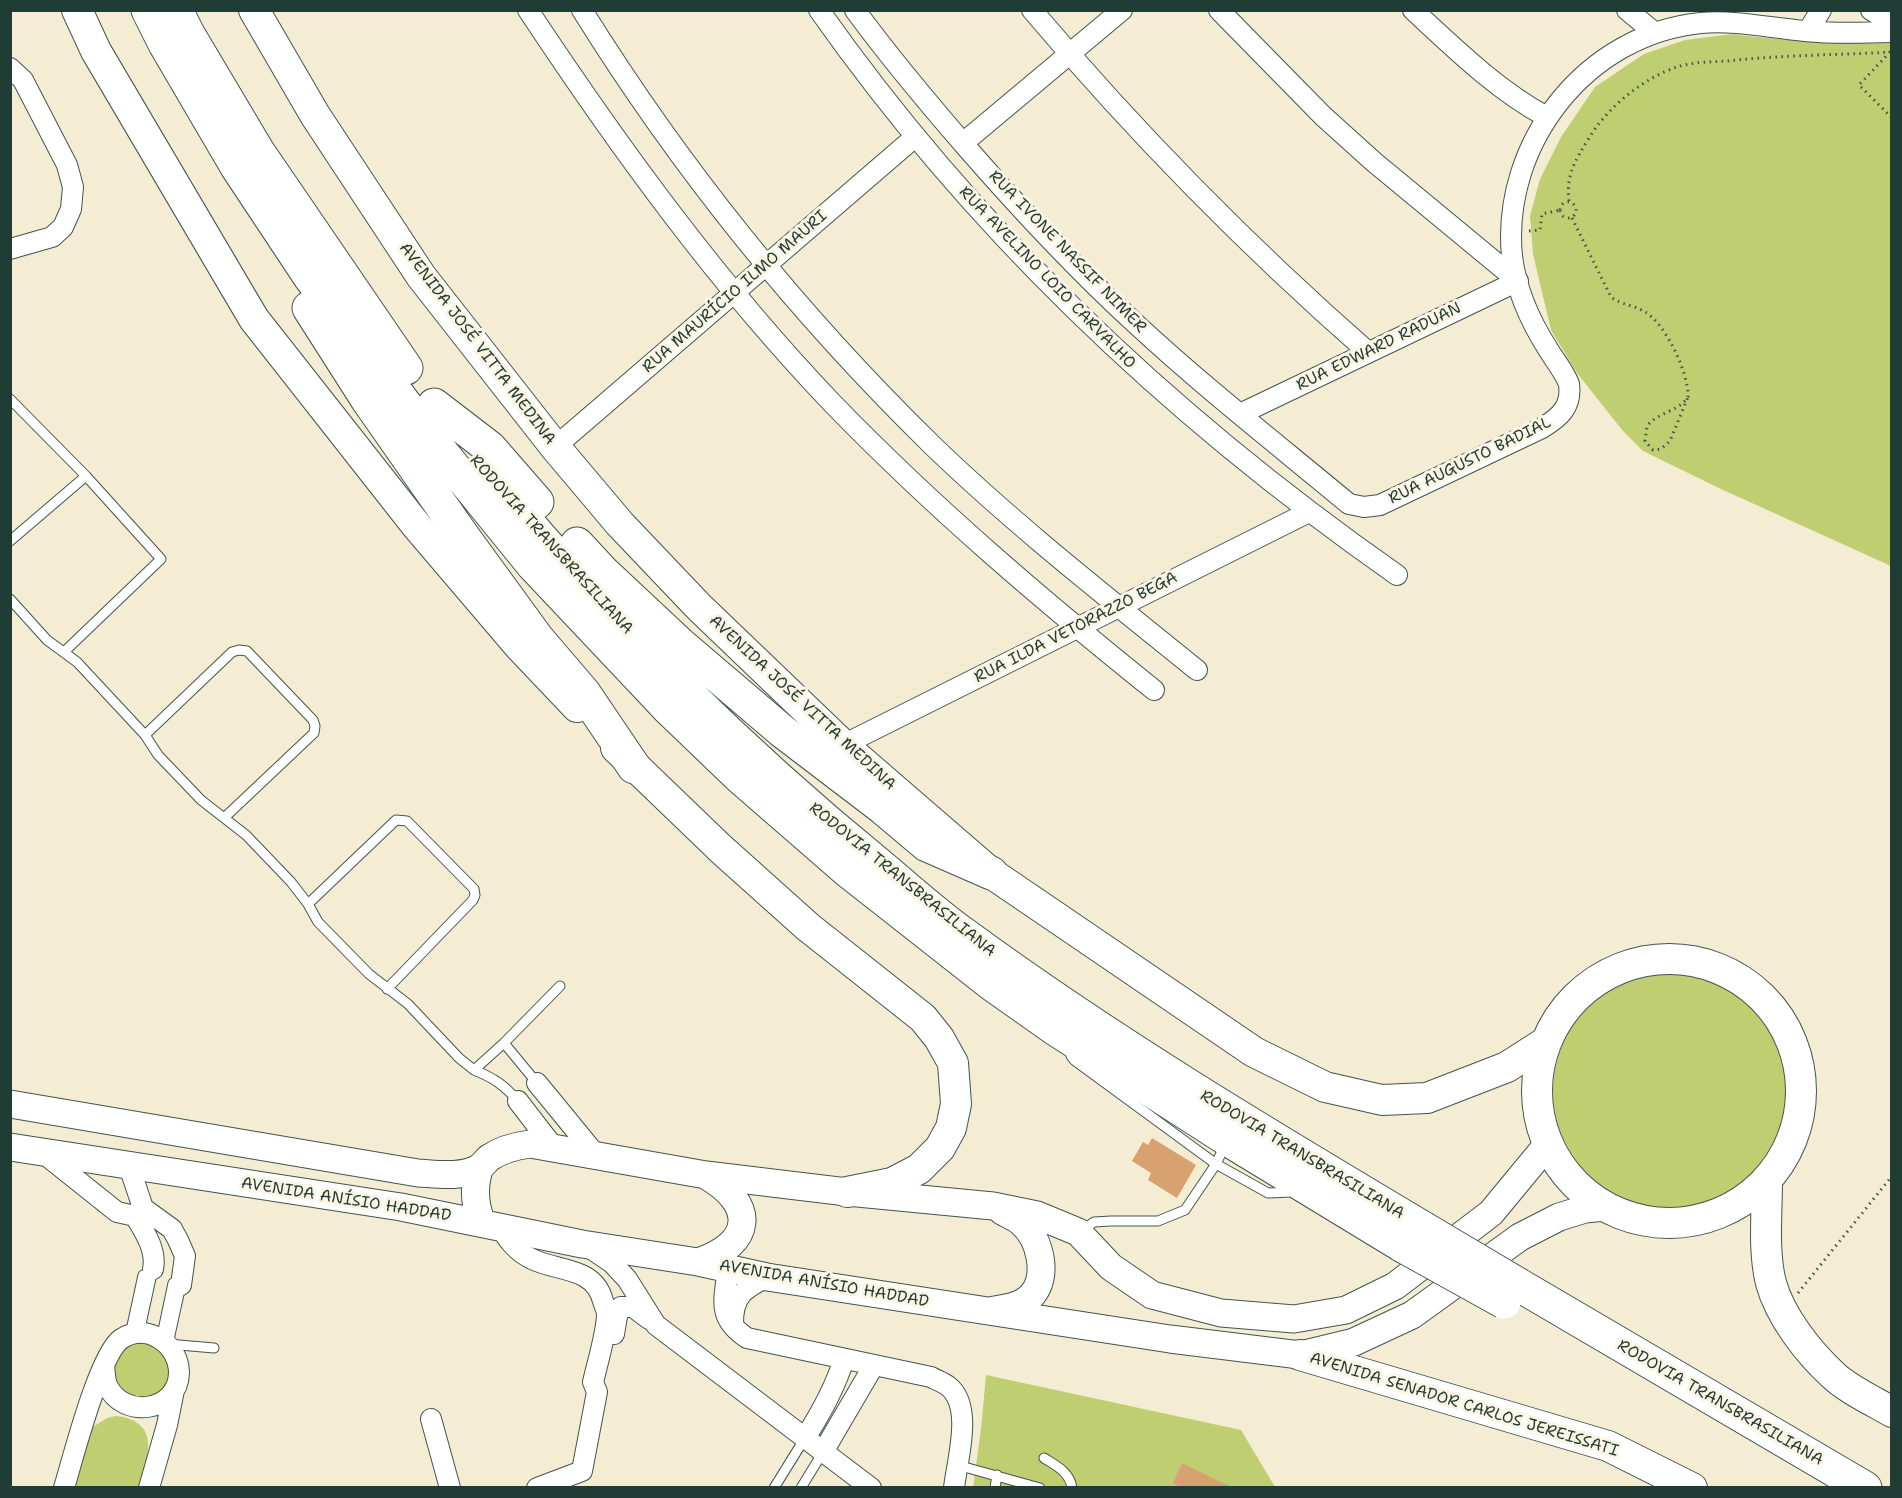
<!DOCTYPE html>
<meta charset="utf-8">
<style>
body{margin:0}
#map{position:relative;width:1902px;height:1498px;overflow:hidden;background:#f4ecd3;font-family:"Shantell Sans",sans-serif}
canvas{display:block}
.frame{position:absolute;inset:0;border:12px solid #1f3d34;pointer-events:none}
</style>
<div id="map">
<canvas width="1902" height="1498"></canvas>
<div class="frame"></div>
</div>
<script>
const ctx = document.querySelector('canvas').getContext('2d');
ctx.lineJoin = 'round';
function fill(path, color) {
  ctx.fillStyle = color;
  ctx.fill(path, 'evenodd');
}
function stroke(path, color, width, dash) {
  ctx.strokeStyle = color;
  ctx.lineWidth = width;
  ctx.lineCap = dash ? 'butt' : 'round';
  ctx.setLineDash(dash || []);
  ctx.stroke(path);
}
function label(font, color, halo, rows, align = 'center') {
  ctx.font = font + ' "Shantell Sans",sans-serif';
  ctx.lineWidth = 6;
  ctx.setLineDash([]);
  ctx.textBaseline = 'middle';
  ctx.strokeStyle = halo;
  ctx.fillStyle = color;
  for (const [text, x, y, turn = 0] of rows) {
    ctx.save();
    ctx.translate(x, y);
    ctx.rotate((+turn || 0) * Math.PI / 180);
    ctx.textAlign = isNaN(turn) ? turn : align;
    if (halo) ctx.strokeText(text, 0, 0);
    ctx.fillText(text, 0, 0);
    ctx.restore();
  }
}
const green = new Path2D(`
 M1733 34C1786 41 1838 44 1891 43V566L1721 489 1643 451 1623 431 1577 373 1551 330 1533 254 1530 216 1540 179 1561 137 1595 87 1644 54 1685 40Z
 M1553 1091a118 118 0 1 1 236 0a118 118 0 1 1-236 0Z
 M113 1370a28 28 0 1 1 56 0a28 28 0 1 1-56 0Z
 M986 1375 1241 1430 1275 1487 973 1488 981 1429Z
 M116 1416C162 1421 148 1458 139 1487L71 1488 91 1428 107 1418Z`);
const building = new Path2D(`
 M1152 1138 1196 1165 1177 1198 1148 1180 1151 1173 1132 1161 1143 1142 1148 1145Z
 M1182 1463 1233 1488H1183L1173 1483Z`);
const path = new Path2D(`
 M1890 52 1859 85 1892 118
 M1569 201C1566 174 1575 161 1589 138 1607 108 1643 78 1677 67 1692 62 1710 62 1727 61 1781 55 1837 55 1892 52
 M1560 210a8 8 0 1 1 16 0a8 8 0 1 1-16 0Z
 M1572 218 1611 297C1622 305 1634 305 1645 312 1666 324 1689 374 1688 397 1678 412 1658 412 1647 426L1645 441 1653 450 1661 449 1670 441 1688 397
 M1529 231 1540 230 1542 214 1560 210
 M1798 1293 1892 1176`);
const lane = new Path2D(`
 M10 399 86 476 161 559 64 652
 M10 541 86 476
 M10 599 47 640 77 662 145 735 158 755 201 800 246 835 291 882 308 904 318 922 369 974 408 1004 459 1058 474 1070 504 1043 560 986
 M145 735 232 652 239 650 247 651 313 720 315 726 314 733 224 818
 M308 904 396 820 407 821 474 889 475 895 473 900 387 989
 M504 1043 537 1083
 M1071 1056 1074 1060 1216 1164 1268 1193 1293 1192
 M474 1070C494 1078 504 1085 518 1101
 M1082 1230 1094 1222 1111 1221H1158L1185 1210 1216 1164 1225 1145
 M181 1285 168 1344 214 1348
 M139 1333 153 1269
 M130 1335 143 1275
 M161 1340 173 1283
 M1044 1458C1055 1465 1070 1472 1072 1488
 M957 1465 1040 1488
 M774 1488 805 1438
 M801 1488 823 1452
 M995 1488 997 1475`);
const street = new Path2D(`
 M528 10C620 149 719 285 834 405 935 509 1042 600 1154 690
 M582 10C681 169 799 315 933 446 1016 526 1107 597 1197 670
 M819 10C976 233 1174 419 1397 575
 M855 10C890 58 928 103 967 148 1021 210 1077 270 1137 325 1205 388 1278 445 1349 504L1364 507 1380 505 1542 428C1560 417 1572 407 1569 384 1564 371 1555 361 1548 349 1530 321 1516 289 1512 256 1501 143 1587 34 1701 23 1736 20 1770 28 1805 31 1834 34 1863 33 1892 32
 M1032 10C1136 133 1247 246 1368 352
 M1219 10 1323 116 1374 162 1518 281 1240 414
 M1413 10C1454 48 1498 91 1547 117
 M1627 10 1655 33
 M1871 10 1892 24
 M1808 31 1821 10
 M10 68 23 80 67 165 73 187 71 209 63 227 52 237 10 249
 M963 143 1122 10
 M555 447 915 137
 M843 745 1309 512
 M537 1083 596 1155
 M518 1101 555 1149
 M43 1153 117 1212 135 1216C144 1231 157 1250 153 1269
 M129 1166 143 1208 172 1229 178 1240 185 1256 181 1285
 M500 1227C509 1241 517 1252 532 1259 558 1272 594 1266 603 1301 604 1305 607 1310 607 1314 607 1331 597 1365 593 1382L597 1392 582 1471 537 1488
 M590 1248 612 1263 627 1279 656 1325 871 1488
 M728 1269C724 1301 717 1318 747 1338L931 1377C936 1380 943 1382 948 1386 974 1406 957 1460 954 1488
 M733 1323C733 1295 744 1289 767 1277
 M614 1334 617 1316 621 1307H633L649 1319
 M431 1419 450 1488
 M805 1438C821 1413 835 1388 844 1359
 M823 1452 874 1365
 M64 1488C73 1458 99 1355 121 1339 147 1322 179 1344 179 1373 178 1412 123 1420 107 1385 105 1380 105 1372 104 1367
 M149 1488 167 1425 174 1390`);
const secondary = new Path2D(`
 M10 1104 418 1173C437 1174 461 1178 479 1168 483 1165 486 1161 489 1158 502 1149 515 1146 530 1144L706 1175 847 1192 993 1206 1037 1215 1078 1232 1111 1267 1152 1295 1221 1313 1294 1319 1346 1310 1395 1286 1491 1213 1548 1144
 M10 1147 401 1207 582 1244 698 1262 767 1277 1170 1339 1300 1355 1354 1342 1412 1315 1520 1237 1559 1217 1585 1209 1605 1207
 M480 1167C473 1186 474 1204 482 1223
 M698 1262C753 1244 757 1205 707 1176
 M994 1310C1007 1308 1023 1306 1032 1295 1049 1276 1040 1239 1022 1223 1017 1218 1009 1215 1002 1211`);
const primary = new Path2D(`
 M77 10 96 51 254 319 416 525 520 647 577 707
 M254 10 315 115 421 276 555 447 620 524 699 607 843 745 991 873 1254 1052 1325 1087 1382 1100 1427 1098 1507 1067 1546 1042
 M616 748 721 849 808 927 923 1018 939 1038 953 1063 956 1104 951 1128 940 1148 919 1169 892 1183 847 1192
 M1537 1091a132 132 0 1 1 264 0a132 132 0 1 1-264 0Z
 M1767 1181C1767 1213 1763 1252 1771 1283 1780 1316 1808 1352 1833 1375 1846 1388 1875 1402 1892 1412
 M1300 1355 1608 1446 1692 1488`);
const highway = new Path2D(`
 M148 10 165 44 237 167 310 277 434 443 533 565 667 707 741 778 848 871 993 985 1054 1028 1227 1139 1403 1246
 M176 10 188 34 257 150 406 368
 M309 308 367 399 462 535 537 638 584 693 634 767
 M434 405 490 448 537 502
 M499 489C613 625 740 751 877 863 906 887 934 913 965 935 1111 1042 1267 1135 1423 1228
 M577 544 602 571 680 644 782 731 883 808 927 845 991 873
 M1519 1285 1865 1488`);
const highwayBridge = new Path2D(`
 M1423 1228 1519 1285
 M1403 1246 1504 1302`);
const streetNames = [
 ["RUA IVONE NASSIF NIMER",1067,252,46],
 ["RUA AVELINO LOIO CARVALHO",1047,278,46],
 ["RUA MAURÍCIO ILMO MAURI",735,292,-41],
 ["AVENIDA JOSÉ VITTA MEDINA",477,344,53],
 ["RUA EDWARD RADUAN",1379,347,-26],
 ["RUA AUGUSTO BADIAL",1470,461,-26],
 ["RODOVIA TRANSBRASILIANA",551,545,48],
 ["RUA ILDA VETORAZZO BEGA",1076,628,-27],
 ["AVENIDA JOSÉ VITTA MEDINA",802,703,43],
 ["RODOVIA TRANSBRASILIANA",902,880,39],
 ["RODOVIA TRANSBRASILIANA",1302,1155,31],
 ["AVENIDA ANÍSIO HADDAD",346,1200,9],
 ["AVENIDA ANÍSIO HADDAD",824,1284,10],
 ["RODOVIA TRANSBRASILIANA",1720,1403,30],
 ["AVENIDA SENADOR CARLOS JEREISSATI",1464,1405,17]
];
fill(green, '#bfce70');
fill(building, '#d8a170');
stroke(lane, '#3f574c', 11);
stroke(street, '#3f574c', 22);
stroke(secondary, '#3f574c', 29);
stroke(primary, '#3f574c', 32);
stroke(highway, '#3f574c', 35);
stroke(path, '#3f574c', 3, [1.5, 4.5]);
stroke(lane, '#fff', 9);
stroke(street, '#fff', 20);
stroke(secondary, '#fff', 27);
stroke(primary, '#fff', 30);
stroke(highway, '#fff', 33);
stroke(highwayBridge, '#3f574c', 35, []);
stroke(highwayBridge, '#fff', 33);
label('16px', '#1f3d34', '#fcf5e5', streetNames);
</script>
